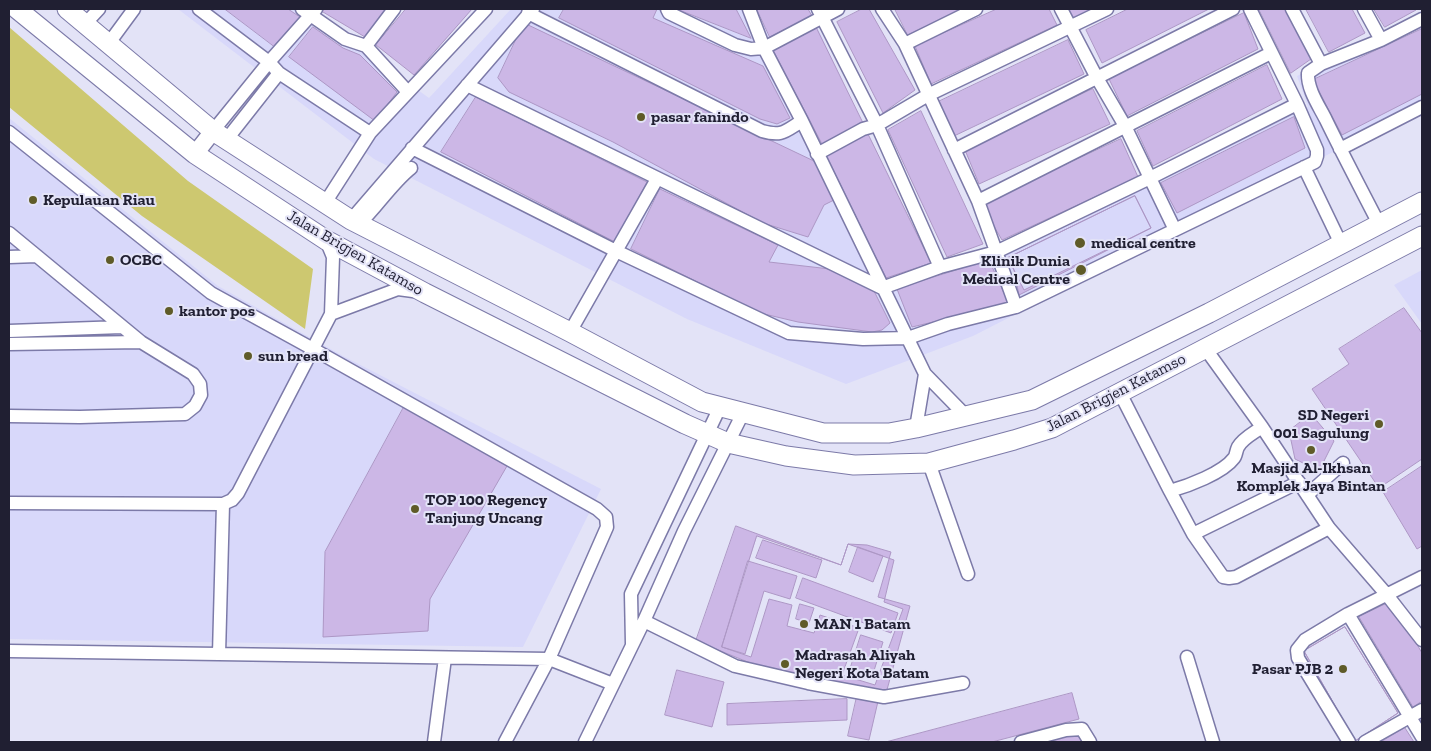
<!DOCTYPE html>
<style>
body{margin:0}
#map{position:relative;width:1431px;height:751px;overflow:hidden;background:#e3e3f7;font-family:"Zilla Slab",serif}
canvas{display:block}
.frame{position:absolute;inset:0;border:10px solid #201f32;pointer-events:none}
</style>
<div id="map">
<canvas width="1431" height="751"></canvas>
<div class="frame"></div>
</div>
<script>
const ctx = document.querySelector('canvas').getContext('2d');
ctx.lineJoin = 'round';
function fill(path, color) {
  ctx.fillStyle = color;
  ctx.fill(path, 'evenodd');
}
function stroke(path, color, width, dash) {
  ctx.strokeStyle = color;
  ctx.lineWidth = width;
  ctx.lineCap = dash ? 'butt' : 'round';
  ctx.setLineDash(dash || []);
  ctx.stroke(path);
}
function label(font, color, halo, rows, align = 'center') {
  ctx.font = font + ' "Zilla Slab",serif';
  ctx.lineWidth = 4;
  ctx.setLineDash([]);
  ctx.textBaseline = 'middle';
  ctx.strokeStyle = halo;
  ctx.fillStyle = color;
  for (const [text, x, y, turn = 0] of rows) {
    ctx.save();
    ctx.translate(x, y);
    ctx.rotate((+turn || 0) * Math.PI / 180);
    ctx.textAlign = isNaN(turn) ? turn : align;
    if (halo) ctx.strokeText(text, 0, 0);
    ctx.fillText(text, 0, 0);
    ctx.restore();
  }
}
const built = new Path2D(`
 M178 9H306L429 98 511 9H809L934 277 1009 252 1308 107 1297 76 1422 14V108L1329 154 973 336 846 384 687 319 374 159Z
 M9 118 218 286 343 356 601 489 523 647 9 639Z
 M1422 270V324L1394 285Z`);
const green = new Path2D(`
 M9 27 188 181 313 269 305 329 142 216 9 107Z`);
const building = new Path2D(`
 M225 9H288L300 17 274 46Z
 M325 9H386L365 37 323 12Z
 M406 9H472L414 75 376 45Z
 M564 9H657L653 18 763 66 790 118 777 124 760 119 559 18Z
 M677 9H736L751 38Z
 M757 9H808L812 16 770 37Z
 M862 9H869L915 90 883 113 837 22Z
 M895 9H962L908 35Z
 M997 9H1049L1057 25 931 84 915 46Z
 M1067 9H1100L1074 23Z
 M1128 9H1209L1102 63 1086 30Z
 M1259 9H1285L1311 59 1291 73Z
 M1306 9H1352L1365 33 1329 52Z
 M1374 9H1415L1416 10 1385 27Z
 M1244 13 1258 49 1127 116 1109 79Z
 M524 23 816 162 834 200 824 205 808 237 763 223 613 142 509 92 498 78Z
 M313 27 343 48 360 55 397 92 375 121 289 57Z
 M816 27 863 123 822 144 773 50Z
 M1422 29V94L1342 135 1313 80Z
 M1068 40 1084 74 954 136 938 102Z
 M1267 65 1282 99 1153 166 1137 131Z
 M1093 89 1110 124 979 184 965 150Z
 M476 97 647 182 615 242 441 152Z
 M921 111 983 244 947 257 888 130Z
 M1294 117 1305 148 1177 213 1161 183Z
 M868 134 931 263 886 278 826 155Z
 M1121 139 1138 177 1002 240 981 204Z
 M660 189 778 245 769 262 830 269 873 289 890 323 882 330 872 332 798 322 760 313 631 249Z
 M1135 196 1151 228 1024 290 1008 258Z
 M1135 196 1151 228 1019 295 1014 270 1008 258Z
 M989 260 1009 304 912 327 897 289Z
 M1404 308 1422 333V459L1379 488 1312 389 1349 364 1339 349Z
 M404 407 507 466 430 599 428 631 323 637 325 552Z
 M1311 414 1334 441 1319 471 1295 459 1289 431Z
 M1422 466V546L1417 549 1383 492Z
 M736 526 841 565 848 544 867 545 891 552 878 597 910 606 885 697 765 669 696 641Z
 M757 536 841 565 848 544 894 560 884 602 903 609 875 685 842 675 859 628 820 615 814 633 787 626 792 605 769 599 751 657 722 647Z
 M763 540 822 560 816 578 756 558Z
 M858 547 883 556 873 582 849 572Z
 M748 561 797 576 790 599 764 591 745 654 722 647Z
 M803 578 898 613 891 633 796 598Z
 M800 604 814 608 809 623 796 619Z
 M1386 604 1415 641 1422 653V701L1413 707 1359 617Z
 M1345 627 1398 713 1355 741 1304 651Z
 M1345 627 1398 713 1355 741 1304 651Z
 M861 635 883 642 872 677 850 670Z
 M677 670 724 682 712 727 665 715Z
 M858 692 879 697 869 740 848 736Z
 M1072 693 1079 719 992 742H886Z
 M847 699V720L727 725V704Z
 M1405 728 1414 742H1381Z
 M1079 730 1082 742H1034Z`);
const minor = new Path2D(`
 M199 9 269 62 279 73 370 133 486 9
 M302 9 345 39 366 46 408 92
 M667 9 669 13 735 45 751 49 764 48 838 9
 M749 9 764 48 802 121 925 374 966 416
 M818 9 877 125 940 267
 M882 9 905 44 978 201 1016 307
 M1061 9 1097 78 1125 126 1175 230
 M1292 9 1321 64
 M1364 9 1381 40
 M528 13 762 131C783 137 785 131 802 121
 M85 24 99 9
 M109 43 134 9
 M905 44 976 9
 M366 46 394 9
 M467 85 882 288 940 267 996 252 1150 178 1297 104
 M213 131 269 62 316 9
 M9 132 211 293 313 349 597 509 606 517 607 527 549 659 505 742
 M227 139 279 73
 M412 148 616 251 789 333 863 339 908 338 948 324 1016 307 1315 162 1317 156V150L1297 104 1250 9
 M1340 149 1422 107
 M954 150 1233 9
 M817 154 863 129 877 125 928 95 1107 9
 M1304 167 1341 244
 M978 201 1271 53
 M325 203 370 133
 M351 220 533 9
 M359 224C377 207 392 183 411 168
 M1379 224C1361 189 1343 155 1326 120 1319 106 1307 89 1308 73L1321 64 1381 40 1422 19
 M9 233 141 342 193 374 200 384 201 395 195 406 185 414 80 417 9 416
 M326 240 333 257 331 314 398 289 413 291
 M9 257 37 256
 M9 331 122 327
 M570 332 657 179
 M9 344 141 342
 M1205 348 1262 427 1329 528 1387 595 1422 640
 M1120 393 1170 491
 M1262 427C1254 433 1243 438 1238 447 1236 451 1236 456 1234 458 1223 473 1188 486 1170 491L1193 534 1223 577 1229 578 1236 577 1329 528
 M916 428 925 374
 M929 463 968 574
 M1307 495 1343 463
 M9 503 223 504 232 500 238 493 331 314
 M223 504 219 654 549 659 613 684
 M1193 534 1299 482
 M1348 614 1422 737
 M644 621 735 666 808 683 884 697 963 683
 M632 644 631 594 720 407
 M9 651 219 654
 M1187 657 1213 742
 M434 742 445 658
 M585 742 644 621 684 531 743 413
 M1021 742 1066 730 1082 729 1090 742
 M1349 742 1298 658 1297 650 1305 640 1348 614 1422 577
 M1365 742 1422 710`);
const major = new Path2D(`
 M195 154 213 131`);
const highway = new Path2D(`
 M17 9 195 154 326 240 425 293 685 424 728 443 786 456 854 465 929 463 1014 440 1052 428 1422 236
 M67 9 213 131 351 220 570 332 702 402 823 433H889L916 428 1032 400 1209 313 1422 202`);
const markers = [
 [641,117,5,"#5f5b28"],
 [33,200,5,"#5f5b28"],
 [1080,243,6,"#5f5b28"],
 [110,260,5,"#5f5b28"],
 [1081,270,6,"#5f5b28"],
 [169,311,5,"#5f5b28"],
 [248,356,5,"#5f5b28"],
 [1379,424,5,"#5f5b28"],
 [1311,450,5,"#5f5b28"],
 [415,509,5,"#5f5b28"],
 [804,624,5,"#5f5b28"],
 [785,664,5,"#5f5b28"],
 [1343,669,5,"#5f5b28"]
];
const poiNames = [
 ["pasar fanindo",651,117],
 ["Kepulauan Riau",43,200],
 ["medical centre",1091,243],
 ["OCBC",120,260],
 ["Klinik Dunia",1070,261,"right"],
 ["Medical Centre",1070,279,"right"],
 ["kantor pos",179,311],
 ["sun bread",258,356],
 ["SD Negeri",1369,415,"right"],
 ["001 Sagulung",1369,433,"right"],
 ["Masjid Al-Ikhsan",1311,468,"center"],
 ["Komplek Jaya Bintan",1311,486,"center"],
 ["TOP 100 Regency",425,500],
 ["Tanjung Uncang",425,518],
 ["MAN 1 Batam",814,624],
 ["Madrasah Aliyah",795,655],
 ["Negeri Kota Batam",795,673],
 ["Pasar PJB 2",1333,669,"right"]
];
const streetNames = [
 ["Jalan Brigjen Katamso",355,253,30],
 ["Jalan Brigjen Katamso",1116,393,-27]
];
fill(built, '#d8d8fa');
fill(green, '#cdc870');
fill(building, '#ccb7e6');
stroke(building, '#ad97c5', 1);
stroke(minor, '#7c7aa8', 15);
stroke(major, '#7c7aa8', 19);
stroke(highway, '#7c7aa8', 21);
stroke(minor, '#fff', 12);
stroke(major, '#fff', 16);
stroke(highway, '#fff', 19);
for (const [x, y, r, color] of markers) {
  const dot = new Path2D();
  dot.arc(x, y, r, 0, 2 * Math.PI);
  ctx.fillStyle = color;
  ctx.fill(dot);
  stroke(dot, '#e3e3f7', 2);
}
label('bold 16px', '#201f32', '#e3e3f7', poiNames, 'left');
label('16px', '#201f32', '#e3e3f7', streetNames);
</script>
